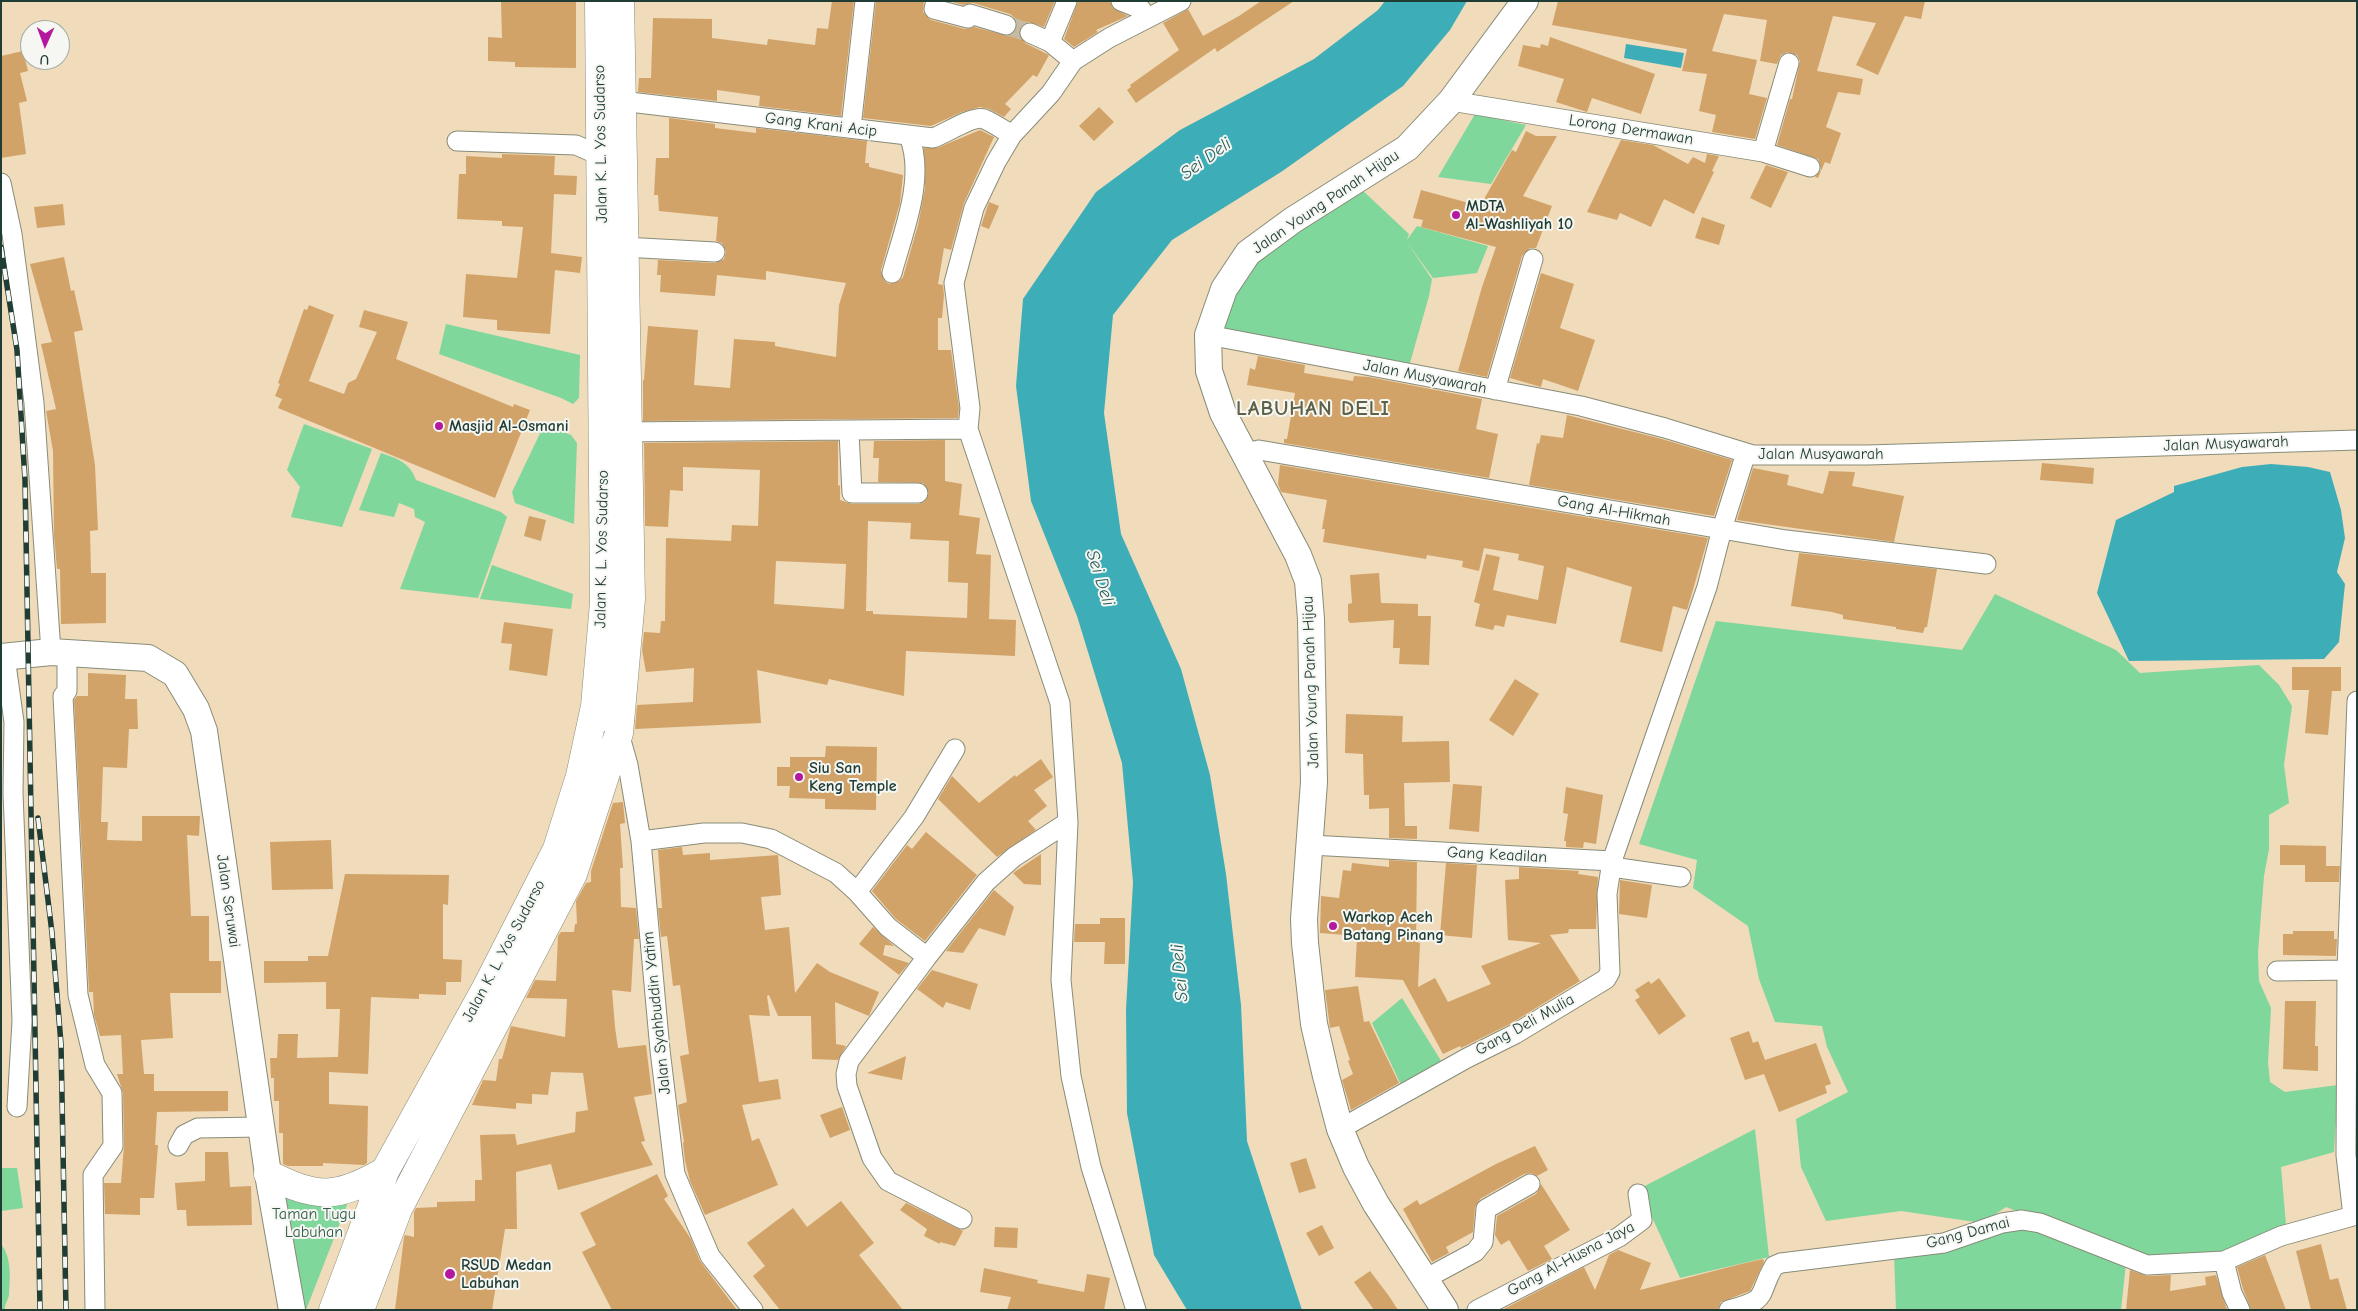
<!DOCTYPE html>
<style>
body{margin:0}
#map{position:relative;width:2358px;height:1311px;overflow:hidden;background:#f0dbbb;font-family:"Comic Neue",sans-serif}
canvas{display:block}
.frame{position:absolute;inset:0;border:2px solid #1f3d34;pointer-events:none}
.north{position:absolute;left:20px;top:20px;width:50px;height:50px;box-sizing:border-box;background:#f6f6f2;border:1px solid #a0aca6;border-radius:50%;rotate:182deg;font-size:14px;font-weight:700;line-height:20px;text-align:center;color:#1f3d34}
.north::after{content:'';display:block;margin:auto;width:18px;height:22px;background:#b5179e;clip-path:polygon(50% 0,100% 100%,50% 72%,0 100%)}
</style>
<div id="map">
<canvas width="2358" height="1311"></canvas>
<div class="frame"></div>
<div class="north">U</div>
</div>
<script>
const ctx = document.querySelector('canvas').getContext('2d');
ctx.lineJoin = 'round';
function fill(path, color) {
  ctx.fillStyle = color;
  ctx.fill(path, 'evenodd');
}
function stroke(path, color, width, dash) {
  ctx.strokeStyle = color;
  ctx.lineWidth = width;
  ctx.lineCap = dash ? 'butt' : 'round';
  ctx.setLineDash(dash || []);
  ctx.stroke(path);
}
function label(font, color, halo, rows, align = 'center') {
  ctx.font = font + ' "Comic Neue",sans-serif';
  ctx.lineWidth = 4;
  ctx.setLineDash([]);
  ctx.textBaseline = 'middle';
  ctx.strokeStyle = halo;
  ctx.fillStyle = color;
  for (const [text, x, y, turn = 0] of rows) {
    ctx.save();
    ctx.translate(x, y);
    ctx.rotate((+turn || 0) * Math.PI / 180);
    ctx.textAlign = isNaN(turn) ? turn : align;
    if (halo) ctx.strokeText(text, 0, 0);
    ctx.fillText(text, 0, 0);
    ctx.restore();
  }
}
const green = new Path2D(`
 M1475 114 1526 125 1491 184 1438 177Z
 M1361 189 1409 234 1407 240 1417 226 1488 246 1477 273 1433 278 1406 241 1432 279 1429 296 1408 370 1220 332 1232 300 1260 257Z
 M446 324 580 355 579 398 573 404 561 398 439 354Z
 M304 424 372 449 342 527 291 517 300 487 287 470Z
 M544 425 571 435 577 443 574 524 515 503 512 492Z
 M381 453C397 458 410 463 416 480L501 512 507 517 478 598 400 589 425 522 415 517 414 509 399 503 394 517 359 510Z
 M492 565 573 594 571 609 480 599Z
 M1995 594 2116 650 2140 673 2259 665 2279 685 2292 706 2284 765 2289 803 2269 815V849L2264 876 2258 953 2259 981 2271 1008 2268 1063 2270 1082 2285 1092 2338 1085 2334 1152 2281 1167 2286 1225 2220 1256 2146 1260 2006 1207 1982 1223 1901 1211 1826 1221 1801 1167 1796 1119 1848 1092 1827 1047 1822 1026 1775 1022 1759 979 1748 926 1693 888 1697 860 1639 844 1716 621 1962 650Z
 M1402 998 1443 1064 1402 1087 1372 1023Z
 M1755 1129 1769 1257 1680 1278 1639 1189Z
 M1 1168H17L23 1208 1 1211Z
 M283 1190 350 1197 306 1310H305Z
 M2011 1227 2045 1230 2126 1263 2121 1310H1896L1894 1254Z
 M1 1244C12 1258 10 1278 9 1295 8 1300 4 1305 5 1310H1Z`);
const water = new Path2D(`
 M1385 1H1467L1450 30 1403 86 1281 172 1172 240 1113 315 1104 413 1121 534 1181 669 1210 775 1226 874 1241 1005 1247 1141 1302 1310H1187L1154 1255 1127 1113 1126 1010 1133 882 1122 763 1077 616 1031 501 1016 386 1023 299 1096 192 1180 130 1314 59 1378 10Z
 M1626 44 1684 53 1681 68 1624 58Z
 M2271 464 2308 467 2330 472 2341 510 2345 538 2337 572 2345 584 2339 642 2324 659 2129 661 2097 593 2116 520 2174 492V486L2242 467Z`);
const building = new Path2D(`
 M501 1H576V68L515 67V62L488 61V37L502 38Z
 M832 1H854L841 116 759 106 760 96 717 90V101L638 92 639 78H651L653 18 712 19V38L767 45 768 39 815 45 817 28 828 29Z
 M876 1H924L923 12 931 20 965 29 974 27 1008 36 1017 28 1015 18 1010 14 973 3 963 5 949 1H1055L1044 27 1028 22 1020 28 1019 34 1025 43 1049 55 1037 77 1033 75 1005 104 1011 109 1004 117 989 109 980 107 962 112 931 126 863 118Z
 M1078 1H1110L1113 8 1128 16 1096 30 1098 32 1074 47 1064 39Z
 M1261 1H1294L1217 52 1215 48 1136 103 1127 90 1131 87 1130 85 1179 50 1163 23 1188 9 1203 36 1239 16Z
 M1558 1H1925L1921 19 1905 16 1878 75 1856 65 1876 23 1833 16 1817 71 1863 79 1860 95 1838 92 1826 127 1841 133 1830 164 1825 162 1818 178 1815 177 1821 170 1818 159 1777 145 1790 99H1792L1800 61 1797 55 1787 52 1781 55 1777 64 1760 61 1767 20 1724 14 1712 51 1757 60 1749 94 1767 98 1755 139 1712 132 1716 115 1699 111 1707 74 1682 71 1687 49 1552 25Z
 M1550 37 1655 74 1641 114 1592 98 1587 112 1556 102 1564 79 1518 66 1523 45 1540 48 1541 44 1548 46Z
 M23 51 28 71 20 73 27 101 19 103 26 154 1 158V56Z
 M1099 107 1114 122 1094 141 1079 126Z
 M669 118 715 124V128L756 133V128L867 141 865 163H869V167L903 175 900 203 881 270 884 280 889 284 899 281 903 277 918 225 925 188 924 148H937L980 130 994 137 964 203 951 250 944 248 938 284 943 285 944 295 942 318H938V350H951L959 408 958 418 643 421V380H644L648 326 698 330 694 385 730 388 734 339 775 342V346L836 357 839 305 846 283 766 271V280L717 275 715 296 660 292 661 275H657L658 260 715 263 724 259 726 252 722 243 716 241 718 217 659 211 658 195H654L656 158H669Z
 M1526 131 1536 136H1557L1523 196 1552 206 1536 248H1530L1522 256 1487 377 1458 371 1482 287 1496 247 1421 227 1423 220 1413 218 1421 190 1480 206 1512 150 1516 152Z
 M1621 140 1653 145 1688 164 1693 157 1705 163 1707 154 1719 156 1712 171 1714 172 1694 214 1664 199 1651 227 1620 213 1617 220 1587 212Z
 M502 154 555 156 554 175 577 176 576 195 554 194 551 253 582 257 580 273 555 270 550 334 497 330V320L463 317 466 274 517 278 523 227 502 226V221L457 219 459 174H466V156L502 158Z
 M1766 165 1788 172 1771 208 1750 198Z
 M989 202 999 206 989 229 981 226Z
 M63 204 65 225 37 228 34 207Z
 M1702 217 1725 225 1719 245 1695 238Z
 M64 257 71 291 74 290 83 330 74 332 95 465 98 530 90 531 91 573H106V623L61 624 60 569H57L54 535 53 451 46 411 56 409 41 344 52 342 30 264Z
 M1541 273 1574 284 1560 328 1595 340 1578 391 1543 379 1541 387 1510 378Z
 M309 305 334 315 309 381 344 394 348 383 356 379 377 332 359 327 364 310 408 322 396 359 513 407 514 404 530 410 495 498 278 408 282 399 275 396 280 384 278 383 304 309 307 310Z
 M1258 356 1305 365 1304 373 1353 381 1354 376 1369 377 1482 399 1476 429 1498 434 1489 478 1284 443V439H1287L1295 393 1247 385 1250 368 1255 370Z
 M1567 415 1662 439 1732 460 1714 516 1529 485 1537 443 1539 444 1541 435 1563 438Z
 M945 440V481L962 484 959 515 980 518 976 554 991 555 989 619 1016 620 1015 656 906 651 904 696 829 679 827 685 757 670 761 723 635 729 637 705 693 702 694 668 646 672 642 650 644 632 660 633 661 621H665L666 538 731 541 732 525 758 526 760 470 683 467V491L670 490 668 527 645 526 644 443 838 441V485L840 486V500L852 504H918L924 502 929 493 923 483 878 482 879 458H873L874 441ZM868 521 911 523 910 539 949 541 948 582 968 583 967 618 873 614V611H866ZM776 561 846 564 844 609 774 604Z
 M2042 463 2094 468 2093 484 2040 480Z
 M1280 465 1708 538 1687 610 1673 606 1662 652 1620 642 1632 587 1567 567 1556 624 1507 615 1504 627 1495 625 1493 630 1475 626 1480 604 1474 602 1486 554 1500 557 1493 590 1538 600 1544 566 1518 560 1519 554 1484 548 1479 571 1462 567 1463 561 1427 555 1426 559 1323 542 1325 529H1322L1327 500 1281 492 1278 484Z
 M1753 468 1789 475 1787 485 1823 494 1829 471 1855 472 1852 486 1904 496 1894 542 1737 520Z
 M529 516 546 520 541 541 524 536Z
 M1799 553 1937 569 1927 627H1925L1923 633 1896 629V627L1843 619V615L1832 612 1791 606Z
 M1379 573 1381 603 1418 604V616H1431L1429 665 1399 664 1400 648H1393L1394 620 1350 623 1348 620V604L1352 603 1350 575Z
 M504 622 553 629 547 676 509 670 512 644 501 643Z
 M2292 667H2341V691H2332L2328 735 2305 733 2309 690H2292Z
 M88 673 126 675 125 699H137L138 729H129L127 768 103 767 101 822H108L107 840 142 841V816H200L199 836 187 835 191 916H209V961H221V993H170L173 1038 141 1040 144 1074H154V1091H228V1111L157 1112 155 1145H158L154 1198H140V1215L105 1214 104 1183H121L124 1146 123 1093 117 1074H123L121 1035 100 1036 94 1015 93 992H89L74 700 77 696H88Z
 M1515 679 1539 694 1513 736 1489 720Z
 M1346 714 1403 716 1402 742 1449 741 1450 782 1404 783 1405 826H1417V839L1389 838V808L1369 809V795H1364L1363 754 1345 753Z
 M826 746 877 747 876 810 825 809V799L789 798 790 786H777V767H790V757H825Z
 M1041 759 1053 777 1034 790 1047 806 1028 821 1036 830 997 857 938 799 952 776 979 803 1015 775 1016 777Z
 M1453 784 1482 786 1479 832 1449 829Z
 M1566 787 1603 795 1596 844 1584 842 1583 848 1566 847V841H1564L1568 814 1563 813Z
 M623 802 625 823 620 824 623 868H620L621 907 636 908 639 939H634L631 992 612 990 615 1027 618 1048 646 1045 652 1094 634 1097 645 1141 641 1142 653 1165 558 1190 551 1164 516 1172 517 1229H505L492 1310H395L404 1237 405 1235 414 1237V1212L416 1208 437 1207V1202L475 1201V1180H482L480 1135 515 1134 517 1145 575 1132 576 1112 588 1110 583 1073 551 1072 548 1095 532 1094V1104L516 1103V1109L472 1105 483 1080 496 1081 499 1059H502L511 1026 565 1037 567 999 526 998 535 980 556 981 558 936 561 932H574L575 924H577L576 901 586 883 591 882V871L613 803Z
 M926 832 977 875 925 941 896 919 872 891 907 845 912 849Z
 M331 840 333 889 272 890 270 842Z
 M2280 845 2326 846V866H2340L2339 882H2305V865H2280Z
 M682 847 683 855 710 853V860L778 855 781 895 761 897 765 930 789 927 795 993 817 963 830 972 879 992 869 1016 835 1002 836 1044 846 1046 838 1060 812 1059 811 1016H778L769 995 767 996 770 1016 749 1015 759 1082 778 1079 781 1099 742 1105 752 1141 759 1138 778 1185 705 1215 690 1181 685 1161 683 1143 684 1142 678 1105 687 1102 680 1056 689 1054 680 985 673 986 667 936 661 937 658 908H662L658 850Z
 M1041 854V885L1024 884 1013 873Z
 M1389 860 1417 862 1416 942 1420 943 1418 987 1435 978 1448 1002 1491 984 1481 966 1541 943 1508 940 1505 880 1519 879V867L1579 871 1578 874 1598 877 1596 929H1569L1568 933 1550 935 1580 981 1510 1024 1461 1048 1460 1046 1443 1054 1403 980 1355 977 1357 936 1320 933 1321 896 1339 898 1343 870 1351 871 1352 863 1389 867Z
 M1446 863 1477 865 1472 938 1440 935Z
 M345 874 449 875 448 905 443 904V959L462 960 461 982H446V995L419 994V999L371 997 368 1074 329 1072V1104L368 1106 367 1163 364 1165 323 1163V1166H288L283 1164V1133H279V1101H274V1078H271L270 1058H277L278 1034H298L297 1058 338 1057 340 1009H326V982L264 983V961H308V956H328Z
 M1620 880 1652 885 1647 918 1619 914Z
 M994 890 1014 907 1005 936 979 928 963 953 946 951Z
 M1100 918H1125V964H1104L1105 942H1074L1075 924H1100Z
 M873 927 894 946 885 945 883 955 909 963 899 975 859 944Z
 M2293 931H2334V939H2337L2336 956 2283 955V934H2293Z
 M932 970 978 984 970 1010 946 1002 943 1008 917 989Z
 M1659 978 1686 1016 1659 1035 1635 1000 1640 997 1635 990 1649 981 1651 984Z
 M1358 986 1364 1022 1369 1021 1399 1083 1351 1110 1342 1080 1353 1074 1348 1061 1350 1060 1339 1026 1330 1028 1325 990Z
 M2285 1001H2316L2315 1046H2318V1071L2283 1069Z
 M1749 1031 1753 1043 1758 1041 1765 1060 1816 1043 1831 1084 1825 1086 1827 1093 1779 1112 1764 1074 1745 1080 1730 1038Z
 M906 1056 902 1080 867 1073Z
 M842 1107 850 1130 830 1138 820 1115Z
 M1535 1146 1548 1170 1537 1176 1531 1173 1524 1174 1480 1199 1475 1208 1473 1232 1446 1247 1449 1253 1432 1262 1403 1209 1417 1200 1420 1205 1496 1164Z
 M205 1152H228L230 1187 251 1186 252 1225 187 1226 186 1210H177L175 1183 205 1181Z
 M1306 1158 1316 1188 1299 1193 1290 1163Z
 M657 1174 668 1196 664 1199 691 1239 700 1261 737 1310H612L582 1252 596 1245 580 1213Z
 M1541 1184 1570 1230 1544 1246 1552 1259 1528 1271 1509 1240 1501 1245 1495 1235 1497 1216 1536 1194Z
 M841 1201 874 1243 859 1255 903 1310H780L753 1276 765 1266 747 1243 793 1208 807 1227Z
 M906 1203 963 1231 955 1246 940 1242V1244L924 1236 927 1229 900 1210Z
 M1322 1225 1334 1248 1319 1256 1306 1233Z
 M995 1227 1018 1228 1017 1248 994 1247Z
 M2321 1244 2330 1280 2338 1278 2347 1310H2311L2296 1251Z
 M1618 1250 1651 1263 1640 1290 1741 1264 1763 1259 1764 1262 1750 1291 1721 1302 1718 1310H1502L1584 1267 1595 1290 1609 1255Z
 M2265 1255 2286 1310H2251L2243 1289 2237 1267Z
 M984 1268 1038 1280 1037 1283 1084 1292 1087 1274 1110 1278 1104 1310H1007L1011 1297 980 1292Z
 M2130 1270 2147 1276 2171 1275 2170 1291 2206 1285 2205 1277 2216 1275 2227 1310H2126Z
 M1370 1271 1389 1296 1398 1310H1374L1354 1282Z`);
const streetTunnel = new Path2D(`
 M1006 25 1030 33`);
const street = new Path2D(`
 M936 1 934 9 968 18 970 14 1006 25
 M1121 1 1141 9 1146 18
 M1030 33 1050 42 1073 61
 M1050 42 1067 1
 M621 101 933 138C945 134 973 115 984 119 994 123 1003 130 1012 135
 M1451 101 1763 152 1810 167
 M851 128 865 1
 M457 141 576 145 601 156
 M1763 152 1789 63
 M1 183 12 234 34 403 51 652
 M624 247 715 252
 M892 273C903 232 926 178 909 136
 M1208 335 1581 406 1665 428 1753 455H1868L2357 440
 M1495 390 1533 259
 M617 432 968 429
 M849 432 852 493H918
 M1243 454 1259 450 1786 540 1986 564
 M67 652V691L63 696 78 995 95 1065 112 1093 113 1146 93 1175 95 1310
 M5 657 14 722 13 793 22 1021 17 1107
 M595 706 619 733 628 765 641 841 660 1050 675 1174 710 1256 753 1310
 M641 841 704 833H742L771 839 836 873 857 892 888 927 927 957 849 1061 846 1074 847 1086 872 1158 888 1181 962 1219
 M1310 845 1612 861 1619 868 1681 877
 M857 892 914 817 955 749
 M927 957 986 882 1014 857 1068 822
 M2277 971 2347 970
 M1340 1129 1467 1058 1515 1034 1606 979 1610 972 1607 894 1612 861 1707 587 1722 529 1746 453
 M178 1146 184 1135 198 1128 262 1127
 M2224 1261 2232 1293 2240 1310
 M1425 1279 1475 1252 1483 1242 1486 1209 1530 1184
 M1136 1310 1091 1167 1071 1076 1061 980 1068 822 1060 703 968 429 970 408 954 283 974 208 996 162 1012 135 1051 93 1073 61 1109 38 1181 1
 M1477 1310 1619 1237 1642 1220 1638 1194
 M1729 1310C1771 1299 1756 1297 1774 1266L1781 1263 1944 1243 2002 1223 2022 1220 2040 1223 2147 1265 2224 1261 2281 1236 2353 1216 2346 1155 2347 970 2357 701`);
const secondary = new Path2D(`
 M1 657 51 652 148 658 175 674 196 709 204 731 268 1174 292 1310
 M1445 1310 1376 1204 1356 1167 1340 1129 1326 1076 1314 1024 1305 943 1304 919 1314 782 1311 619 1308 581 1298 555 1223 413 1209 371 1208 335 1224 289 1248 253 1293 220 1407 148 1451 101 1525 1`);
const highway = new Path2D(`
 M268 1174C317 1199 337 1199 385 1171
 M333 1310 385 1171 485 990 557 849 580 776 595 706 604 603 599 1
 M360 1310 398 1209 573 874 619 733 631 599 620 1`);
const rail = new Path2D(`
 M1 247 17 350 25 480 40 1310
 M38 818 52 933 61 1044 66 1310`);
const markers = [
 [1456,215,5,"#b5179e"],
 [439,426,5,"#b5179e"],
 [799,777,5,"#b5179e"],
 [1333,926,5,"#b5179e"],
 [450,1274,6,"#b5179e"]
];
const streetNames = [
 ["Gang Krani Acip",821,125,7],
 ["Lorong Dermawan",1631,130,9],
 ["Jalan K. L. Yos Sudarso",601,144,-91],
 ["Jalan Young Panah Hijau",1326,202,-34],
 ["Jalan Musyawarah",1425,377,11],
 ["Jalan Musyawarah",2226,444,-2],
 ["Jalan Musyawarah",1821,454],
 ["Gang Al-Hikmah",1614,511,10],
 ["Jalan K. L. Yos Sudarso",602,549,-89],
 ["Jalan Young Panah Hijau",1311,682,-92],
 ["Gang Keadilan",1497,855,3],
 ["Jalan Seruwai",228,901,82],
 ["Jalan K. L. Yos Sudarso",504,951,-62],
 ["Jalan Syahbuddin Yatim",657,1013,-96],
 ["Gang Deli Mulia",1525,1025,-29],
 ["Gang Damai",1968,1233,-15],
 ["Gang Al-Husna Jaya",1571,1259,-28]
];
const poiNames = [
 ["MDTA",1466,206],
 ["Al-Washliyah 10",1466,224],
 ["Masjid Al-Osmani",449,426],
 ["Siu San",809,768],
 ["Keng Temple",809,786],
 ["Warkop Aceh",1343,917],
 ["Batang Pinang",1343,935],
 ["RSUD Medan",461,1265],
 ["Labuhan",461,1283]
];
const parkNames = [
 ["Taman Tugu",314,1214],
 ["Labuhan",314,1232]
];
const waterNames = [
 ["Sei Deli",1206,159,-36],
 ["Sei Deli",1100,578,72],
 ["Sei Deli",1180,973,-95]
];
const districtNames = [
 ["LABUHAN DELI",1313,409]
];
fill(green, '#7fd79c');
fill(water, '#3daeb7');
fill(building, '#d2a368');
stroke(streetTunnel, '#c6bba0', 19, [19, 9]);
stroke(street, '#888c78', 21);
stroke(secondary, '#888c78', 28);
stroke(highway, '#888c78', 29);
stroke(street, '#fff', 19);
stroke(secondary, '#fff', 26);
stroke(highway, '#fff', 28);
stroke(rail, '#1f3d34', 5.5);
stroke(rail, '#f6f6f2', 4, [11]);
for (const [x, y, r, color] of markers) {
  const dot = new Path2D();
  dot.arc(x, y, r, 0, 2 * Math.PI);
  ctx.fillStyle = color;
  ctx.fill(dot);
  stroke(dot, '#f6f6f2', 2);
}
label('16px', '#1f3d34', '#f6f6f2', streetNames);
label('bold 16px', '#1f3d34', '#f6f6f2', poiNames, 'left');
label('16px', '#325c49', '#f6f6f2', parkNames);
label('italic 18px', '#285f5b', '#f6f6f2', waterNames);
ctx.letterSpacing = '1px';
label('bold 21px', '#5e6146', '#f6f6f2', districtNames);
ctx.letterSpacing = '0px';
</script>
